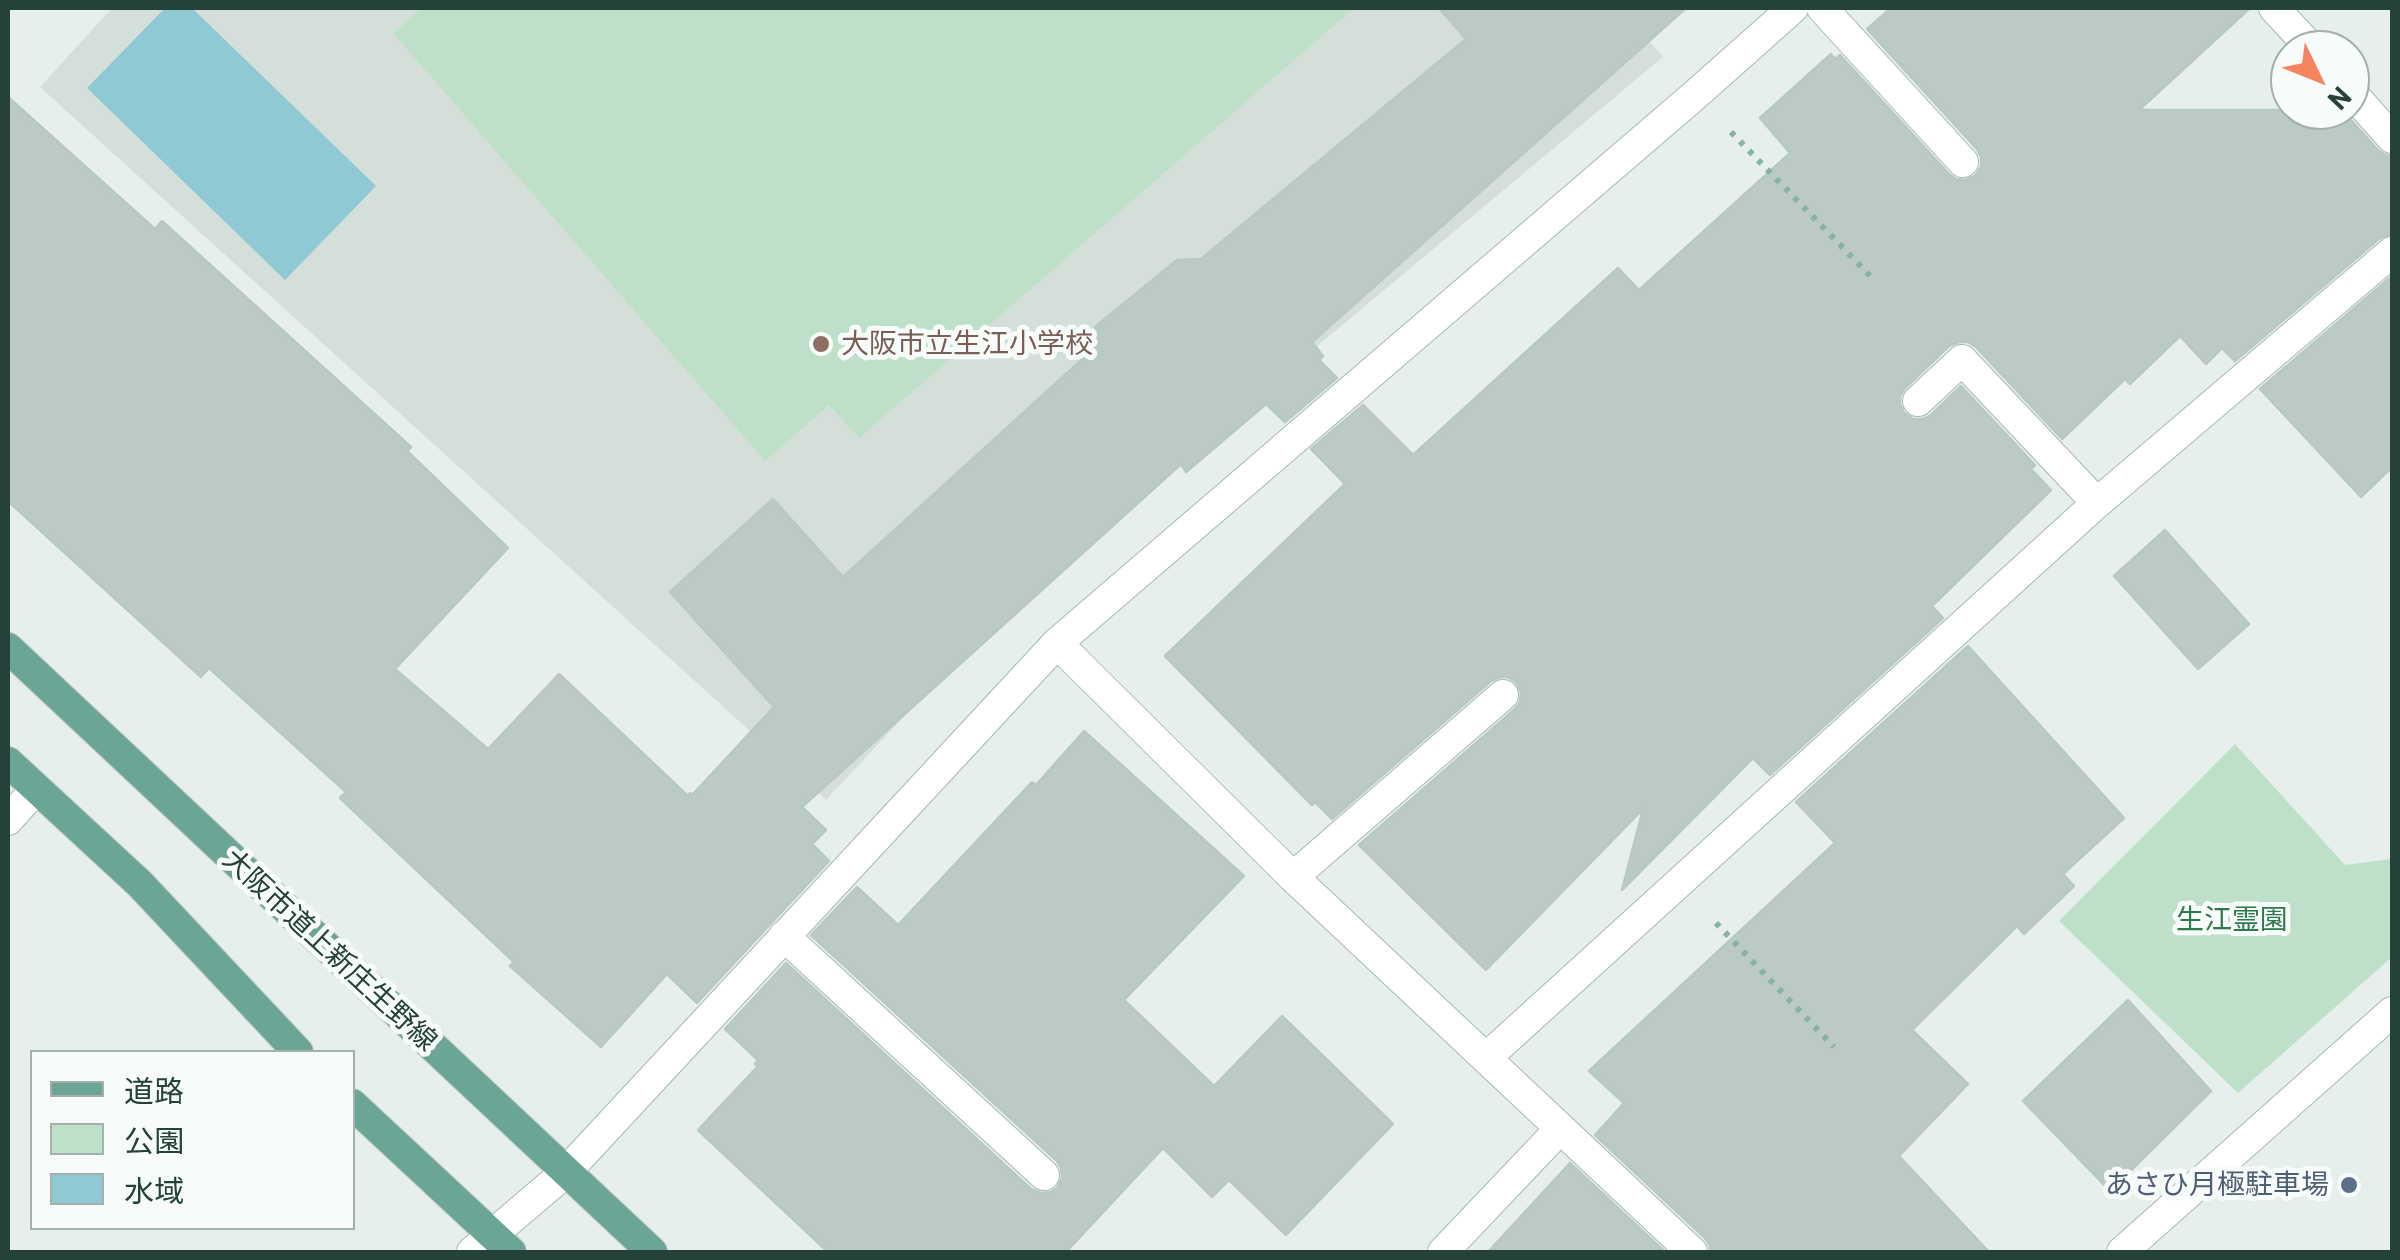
<!DOCTYPE html>
<meta charset="utf-8">
<style>
body{margin:0}
#map{position:relative;width:2400px;height:1260px;overflow:hidden;background:#e6efeb;font-family:Barlow,"Noto Sans JP",sans-serif}
canvas{display:block}
.frame{position:absolute;inset:0;border:10px solid #24423a;pointer-events:none}
.legend{position:absolute;left:30px;top:1050px;width:325px;height:180px;box-sizing:border-box;background:#f7fbf9;border:2px solid #a3b1ad;margin:0;padding:12px 18px;list-style:none;font-size:30px;color:#24423a}
.legend li{display:flex;align-items:center;gap:20px;height:50px}
.legend b{width:50px;border:2px solid #a3b1ad}
.north{position:absolute;left:2270px;top:30px;width:100px;height:100px;box-sizing:border-box;background:#f7fbf9;border:2px solid #a3b1ad;border-radius:50%;rotate:133deg;font-size:28px;font-weight:700;line-height:40px;text-align:center;color:#24423a}
.north::after{content:'';display:block;margin:auto;width:35px;height:45px;background:#f4845f;clip-path:polygon(50% 0,100% 100%,50% 72%,0 100%)}
</style>
<div id="map">
<canvas width="2400" height="1260"></canvas>
<div class="frame"></div>
<ul class="legend">
<li><b style="height:12px;background:#6aa596"></b>道路</li>
<li><b style="height:28px;background:#bfe0c8"></b>公園</li>
<li><b style="height:28px;background:#8ec9d4"></b>水域</li>
</ul>
<div class="north">N</div>
</div>
<script>
const ctx = document.querySelector('canvas').getContext('2d');
ctx.lineJoin = 'round';
function fill(path, color) {
  ctx.fillStyle = color;
  ctx.fill(path, 'evenodd');
}
function stroke(path, color, width, dash) {
  ctx.strokeStyle = color;
  ctx.lineWidth = width;
  ctx.lineCap = dash ? 'butt' : 'round';
  ctx.setLineDash(dash || []);
  ctx.stroke(path);
}
function label(font, color, halo, rows, align = 'center') {
  ctx.font = font + ' Barlow,"Noto Sans JP",sans-serif';
  ctx.lineWidth = 10;
  ctx.setLineDash([]);
  ctx.textBaseline = 'middle';
  ctx.strokeStyle = halo;
  ctx.fillStyle = color;
  for (const [text, x, y, turn = 0] of rows) {
    ctx.save();
    ctx.translate(x, y);
    ctx.rotate((+turn || 0) * Math.PI / 180);
    ctx.textAlign = isNaN(turn) ? turn : align;
    if (halo) ctx.strokeText(text, 0, 0);
    ctx.fillText(text, 0, 0);
    ctx.restore();
  }
}
const built = new Path2D(`
 M112 8H1621L1663 57 1012 601 826 800 40 87Z`);
const green = new Path2D(`
 M422 8H1354L859 438 829 405 765 461 393 33Z
 M2235 744 2345 865 2392 859V957L2238 1093 2059 921Z`);
const water = new Path2D(`
 M165 8H192L376 186 285 280 87 88Z`);
const building = new Path2D(`
 M1439 8H1686L1312 342 1323 356 1319 360 1337 378 1285 422 1266 404 1186 472 1181 464 802 807 826 830 812 844 829 861 697 1003 667 974 601 1047 510 966 514 962 340 798 346 792 209 668 201 677 8 501V97L155 229 162 221 411 447 407 451 508 548 395 669 488 749 559 674 688 796 690 793 692 795 774 707 670 592 773 499 843 577 1099 344 1095 327 1177 260 1201 259 1466 39Z
 M1891 8H2250L2139 110H2342L2378 150 2385 155 2392 156V234L2380 238 2235 361 2222 348 2206 364 2180 336 2130 384 2125 379 2062 439 1976 347 1968 342H1959L1949 346 1905 388 1900 396V404L1904 413 1913 419H1923L1931 415 1961 386 2035 465 2031 469 2051 490 1932 606 1943 618 1770 775 1753 758 1622 890 1643 809 1486 970 1359 845 1515 709 1520 702 1521 692 1516 682 1508 677H1500L1491 681 1332 819 1315 802 1312 805 1165 656 1345 484 1311 449 1363 405 1413 455 1618 268 1639 290 1790 153 1760 118 1831 54 1835 59 1840 55 1950 175 1956 179 1966 180 1975 176 1981 167V157L1977 149 1867 29Z
 M2392 276V467L2361 497 2260 389Z
 M2165 530 2249 624 2198 669 2114 576Z
 M1968 646 2124 818 2063 874 2074 886 2024 934 2017 926 1912 1030 1968 1084 1899 1156 1989 1252H1710V1246L1705 1238 1595 1135 1624 1103 1589 1071 1835 843 1796 802Z
 M1084 731 1244 876 1124 1000 1214 1086 1282 1016 1393 1124 1286 1235 1229 1180 1212 1197 1163 1148 1066 1252H828L698 1130 758 1066 755 1064 758 1060 725 1029 786 963 1031 1189 1041 1193 1050 1192 1057 1188 1062 1178 1061 1168 1057 1161 811 935 857 887 898 925 1032 782 1036 785Z
 M2128 1000 2211 1091 2110 1191 2023 1101Z
 M1570 1163 1665 1252H1488Z`);
const path = new Path2D(`
 M1731 132 1873 279
 M1716 923 1834 1047`);
const minor = new Path2D(`
 M1822 8 1963 162
 M2274 8 2313 50
 M2350 91 2392 138
 M1918 401 1962 360 2097 503
 M1057 643 1293 877 1692 1252
 M8 820 36 789
 M1293 877 1503 695
 M784 936 1044 1175
 M1486 1058 2097 503 2392 252
 M472 1252 566 1172 1057 643 1695 95 1793 8
 M1443 1252 1560 1129
 M2122 1252 2392 1012`);
const major = new Path2D(`
 M8 648 652 1252
 M8 762 140 884 298 1052
 M352 1104 511 1252`);
const markers = [
 [821,344,10,"#8d6e63"],
 [2349,1185,10,"#5c6f8a"]
];
const educationNames = [
 ["大阪市立生江小学校",841,344]
];
const parkNames = [
 ["生江霊園",2232,920]
];
const streetNames = [
 ["大阪市道上新庄生野線",330,950,43]
];
const serviceNames = [
 ["あさひ月極駐車場",2329,1185]
];
fill(built, '#d4dfda');
fill(green, '#bfe0c8');
fill(water, '#8ec9d4');
fill(building, '#bbcac4');
stroke(building, '#b8c9c2', 2.5);
stroke(minor, '#a8b8b2', 32);
stroke(major, '#c2cac8', 32);
stroke(path, '#86b3a5', 6, [5, 8]);
stroke(minor, '#fff', 30);
stroke(major, '#6aa596', 30);
for (const [x, y, r, color] of markers) {
  const dot = new Path2D();
  dot.arc(x, y, r, 0, 2 * Math.PI);
  ctx.fillStyle = color;
  ctx.fill(dot);
  stroke(dot, '#f7fbf9', 4);
}
label('28px', '#785e54', '#f7fbf9', educationNames, 'left');
label('28px', '#2d7a4b', '#f7fbf9', parkNames);
label('28px', '#24423a', '#f7fbf9', streetNames);
label('28px', '#4e5e75', '#f7fbf9', serviceNames, 'right');
</script>
